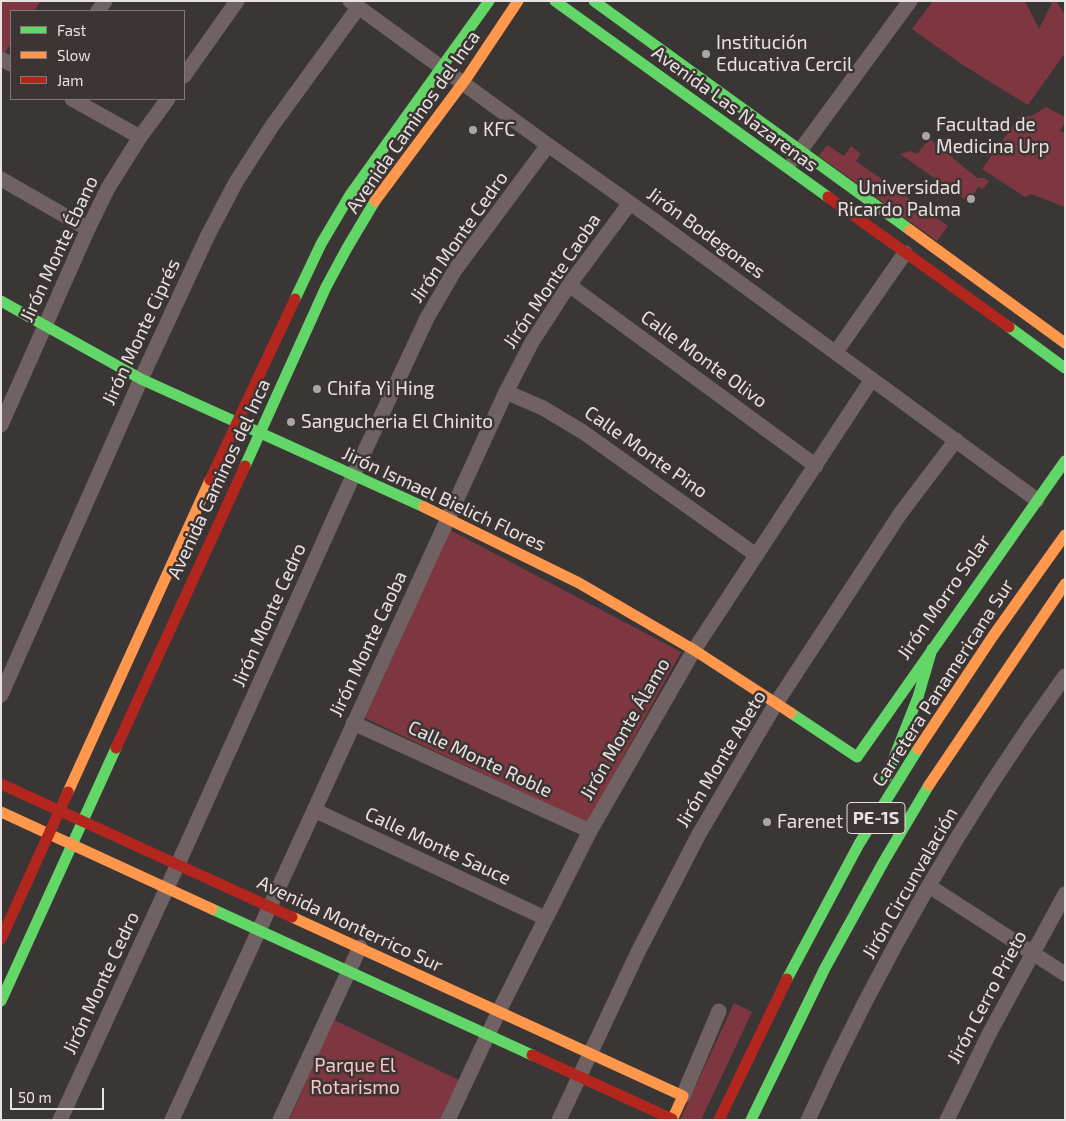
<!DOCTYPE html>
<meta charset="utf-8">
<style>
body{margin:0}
#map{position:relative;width:1066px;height:1121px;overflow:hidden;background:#3b3636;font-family:"Exo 2",sans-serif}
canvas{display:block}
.frame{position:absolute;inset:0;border:2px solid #e8e2e3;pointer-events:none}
.legend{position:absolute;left:10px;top:10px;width:175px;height:90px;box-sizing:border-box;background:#3d3434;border:1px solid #817a7a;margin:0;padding:6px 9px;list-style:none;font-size:15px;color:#e8e2e3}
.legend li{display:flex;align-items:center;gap:10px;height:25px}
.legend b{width:25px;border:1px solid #817a7a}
.scale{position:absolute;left:10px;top:1088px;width:94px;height:22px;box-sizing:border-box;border:2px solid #e8e2e3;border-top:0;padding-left:6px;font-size:15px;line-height:18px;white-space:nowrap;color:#e8e2e3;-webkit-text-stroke:4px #3d3434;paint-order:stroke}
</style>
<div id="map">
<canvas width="1066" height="1121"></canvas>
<div class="frame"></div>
<ul class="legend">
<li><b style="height:6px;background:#63d668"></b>Fast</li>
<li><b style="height:6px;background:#ff974d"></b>Slow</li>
<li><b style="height:6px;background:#b3261e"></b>Jam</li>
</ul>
<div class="scale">50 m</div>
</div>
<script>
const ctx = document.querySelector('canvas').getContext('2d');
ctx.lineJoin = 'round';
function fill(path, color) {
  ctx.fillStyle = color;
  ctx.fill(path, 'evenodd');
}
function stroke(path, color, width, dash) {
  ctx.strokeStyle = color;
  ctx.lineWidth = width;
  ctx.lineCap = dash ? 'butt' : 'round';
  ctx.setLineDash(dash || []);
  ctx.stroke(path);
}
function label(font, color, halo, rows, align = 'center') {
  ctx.font = font + ' "Exo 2",sans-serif';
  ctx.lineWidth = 5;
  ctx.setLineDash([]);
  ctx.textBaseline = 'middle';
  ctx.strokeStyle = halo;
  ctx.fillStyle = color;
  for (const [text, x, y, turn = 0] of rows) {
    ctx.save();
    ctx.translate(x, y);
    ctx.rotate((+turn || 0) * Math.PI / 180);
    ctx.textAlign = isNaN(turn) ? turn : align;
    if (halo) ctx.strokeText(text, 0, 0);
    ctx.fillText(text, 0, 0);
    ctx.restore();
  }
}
const green = new Path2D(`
 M1 1H41L34 11H11V43L4 54 1 53Z
 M933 1H1025L1039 29 1053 1H1056L1065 15V53L1028 105 963 65 912 29Z
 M1046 107 1065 117V122L1060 131 1065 133V207L1031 194 1025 197 982 169 1020 116H1032Z
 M931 140 977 178H984L989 181 983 189 978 187 972 197 967 201 900 154 910 151 917 154 925 144Z
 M827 145 844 156 851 146 861 154 856 161 948 226 937 241 819 156Z
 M450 530 681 652 587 823 365 718Z
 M734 1003 752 1012 701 1120H680Z
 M334 1020 461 1081 443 1120H289Z`);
const street = new Path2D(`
 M350 1 548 145 654 220 1037 500
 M98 11 105 1
 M1 59 11 64
 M184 76 237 1
 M72 99 140 137
 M794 159 910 1
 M1 179 88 229
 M569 285 816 466
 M836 352 905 253
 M506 392 543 408 583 432 756 555
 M1 425 88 229 108 188 140 137 168 99
 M1 695 141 379 208 235 236 182 272 126 358 8
 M353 723 590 831
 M314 810 545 918
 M929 886 1065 974
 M683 1096 719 1011
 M60 1120 178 864 353 476 427 318 455 270 548 145
 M172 1120 506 392 532 342 569 285 630 203
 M280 1120 360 947
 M448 1120 499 1011 590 831 694 650 872 379
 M559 1120 638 952 699 834 775 705 900 514 956 440
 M808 1120C879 964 965 814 1065 676
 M947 1120 989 1034 1065 894`);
const fast = new Path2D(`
 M555 1 828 197
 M594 1 910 230
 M295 299 321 244 350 195 489 1
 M1 301 141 379 424 507
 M1009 327 1065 368
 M245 466 326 287 347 248 375 201
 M791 713 857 757 1065 461
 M886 778 918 697 932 649
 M212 909 532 1055
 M787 979 859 844 918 749
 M1 1001 116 748
 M751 1120 825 968 884 861 929 785`);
const slow = new Path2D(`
 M375 201 468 76 518 1
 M910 230 1065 343
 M424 507 579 583 694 650 791 713
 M918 749 993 636 1065 535
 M929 785 1065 584
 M68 792 210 480
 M1 812 212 909
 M292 917 683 1096 672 1120`);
const jam = new Path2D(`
 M828 197 1009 327
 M210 480 295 299
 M116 748 245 466
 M1 784 292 917
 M1 939 68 792
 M532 1055 672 1119
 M719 1120 787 979`);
const markers = [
 [706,54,5,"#aba6a6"],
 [473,130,5,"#aba6a6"],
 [926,136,5,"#aba6a6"],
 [971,199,5,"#aba6a6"],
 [317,389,5,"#aba6a6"],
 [291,422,5,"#aba6a6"],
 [767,822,5,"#aba6a6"]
];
const shields = [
 [876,818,58]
];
const shieldNames = [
 ["PE-1S",876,818]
];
const poiNames = [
 ["Institución",716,43],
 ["Educativa Cercil",716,65],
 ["Facultad de",936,125],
 ["Medicina Urp",936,147],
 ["KFC",483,130],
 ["Universidad",961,188,"right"],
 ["Ricardo Palma",961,210,"right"],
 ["Chifa Yi Hing",327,389],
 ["Sangucheria El Chinito",301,422],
 ["Farenet",777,822]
];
const streetNames = [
 ["Avenida Las Nazarenas",735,109,36],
 ["Avenida Caminos del Inca",413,122,-55],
 ["Jirón Bodegones",706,233,36],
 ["Jirón Monte Cedro",459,237,-55],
 ["Jirón Monte Ébano",59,249,-65],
 ["Jirón Monte Caoba",552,281,-56],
 ["Jirón Monte Ciprés",141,332,-65],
 ["Calle Monte Olivo",704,359,36],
 ["Calle Monte Pino",646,452,35],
 ["Avenida Caminos del Inca",219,479,-65],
 ["Jirón Ismael Bielich Flores",444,499,25],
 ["Jirón Morro Solar",944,597,-55],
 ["Jirón Monte Cedro",269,615,-66],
 ["Jirón Monte Caoba",368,644,-65],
 ["Carretera Panamericana Sur",943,683,-57],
 ["Jirón Monte Álamo",625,729,-60],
 ["Calle Monte Roble",480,759,25],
 ["Jirón Monte Abeto",721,759,-59],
 ["Calle Monte Sauce",438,846,25],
 ["Jirón Circunvalación",910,883,-60],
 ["Avenida Monterrico Sur",350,924,25],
 ["Jirón Monte Cedro",101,983,-65],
 ["Jirón Cerro Prieto",987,997,-62]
];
const parkNames = [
 ["Parque El",355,1066],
 ["Rotarismo",355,1088]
];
fill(green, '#7e3741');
stroke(street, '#706263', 15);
stroke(fast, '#63d668', 11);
stroke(slow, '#ff974d', 11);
stroke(jam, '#b3261e', 11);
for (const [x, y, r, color] of markers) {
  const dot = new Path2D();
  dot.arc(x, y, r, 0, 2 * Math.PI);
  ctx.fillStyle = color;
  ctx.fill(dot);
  stroke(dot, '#3d3434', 2);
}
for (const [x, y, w] of shields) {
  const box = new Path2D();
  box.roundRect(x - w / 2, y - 15.5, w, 31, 4);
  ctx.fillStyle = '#3d3434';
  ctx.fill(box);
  stroke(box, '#e8e2e3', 1);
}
label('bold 18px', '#e8e2e3', null, shieldNames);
label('19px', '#e8e2e3', '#3d3434', poiNames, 'left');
label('19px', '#e8e2e3', '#3d3434', streetNames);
label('19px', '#f9c5c9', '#3d3434', parkNames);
</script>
